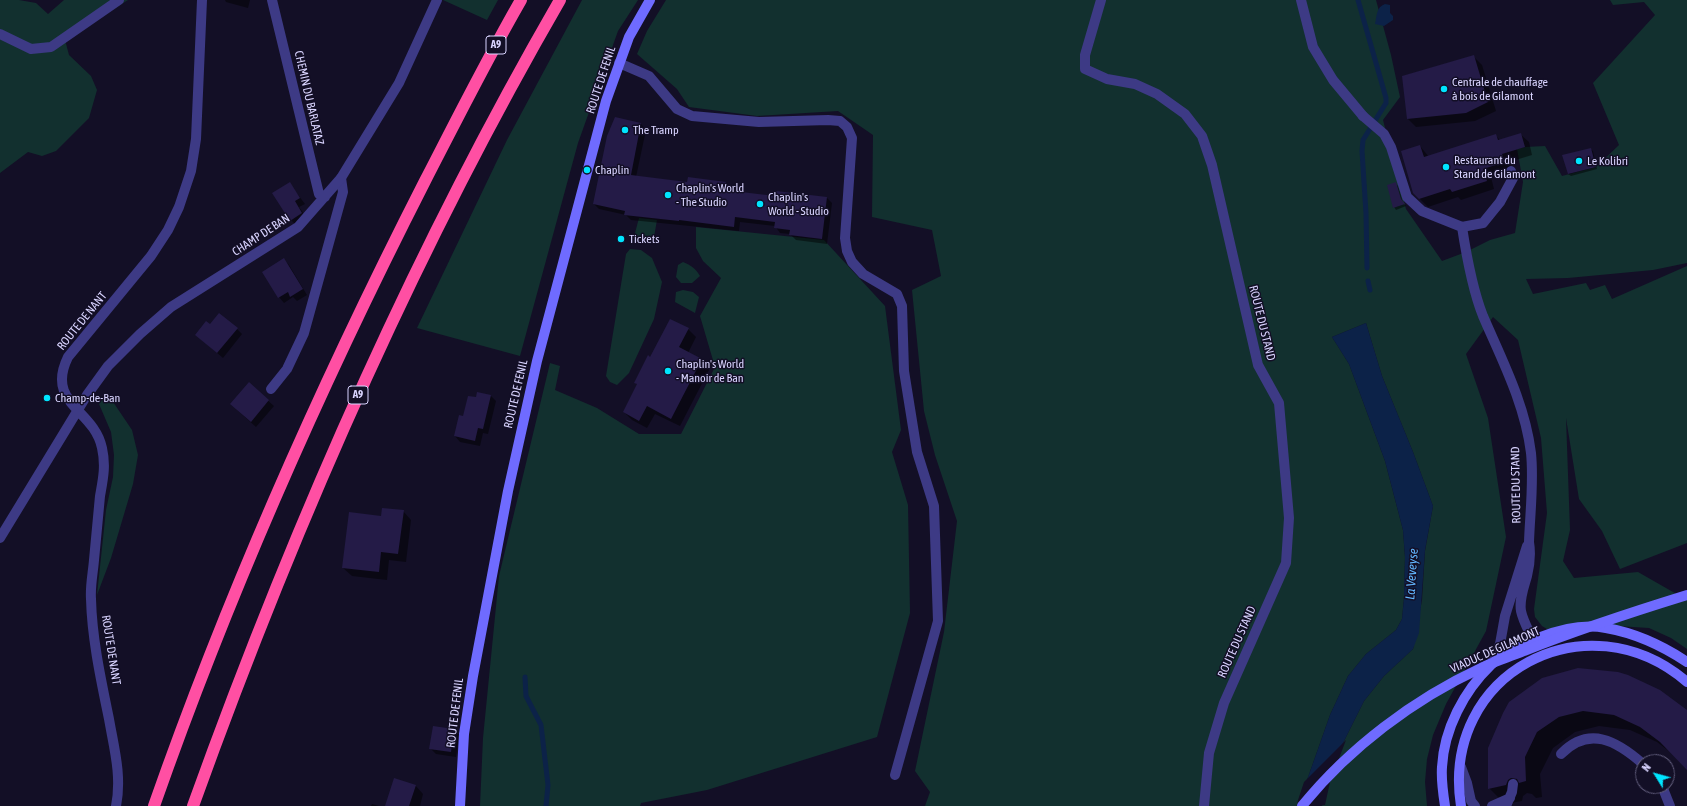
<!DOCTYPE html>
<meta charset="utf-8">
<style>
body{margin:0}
#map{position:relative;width:1687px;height:806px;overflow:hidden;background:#130f26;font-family:"Asap Condensed",sans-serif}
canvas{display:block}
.north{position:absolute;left:1635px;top:754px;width:40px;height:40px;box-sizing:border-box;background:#130f26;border:1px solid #625e7d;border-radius:50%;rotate:307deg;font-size:11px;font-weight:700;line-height:16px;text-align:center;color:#d9d4ff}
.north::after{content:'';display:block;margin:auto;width:14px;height:18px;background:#00e5ff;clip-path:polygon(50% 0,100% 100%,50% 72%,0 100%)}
</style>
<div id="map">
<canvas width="1687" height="806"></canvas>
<div class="north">N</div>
</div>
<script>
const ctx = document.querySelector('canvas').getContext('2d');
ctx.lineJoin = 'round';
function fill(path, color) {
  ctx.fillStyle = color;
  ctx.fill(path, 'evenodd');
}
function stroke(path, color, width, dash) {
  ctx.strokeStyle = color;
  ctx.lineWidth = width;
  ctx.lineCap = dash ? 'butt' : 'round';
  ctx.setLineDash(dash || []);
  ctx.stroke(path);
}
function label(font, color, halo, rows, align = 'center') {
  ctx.font = font + ' "Asap Condensed",sans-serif';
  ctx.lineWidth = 3;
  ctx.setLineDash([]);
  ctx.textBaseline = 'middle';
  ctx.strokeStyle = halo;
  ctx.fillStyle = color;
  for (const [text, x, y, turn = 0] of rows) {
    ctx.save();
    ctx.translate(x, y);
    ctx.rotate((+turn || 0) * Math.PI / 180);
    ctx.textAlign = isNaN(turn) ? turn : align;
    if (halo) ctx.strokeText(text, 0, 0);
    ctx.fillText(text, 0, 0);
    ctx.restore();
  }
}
const green = new Path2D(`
 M0 0H19L36 3 48 14 64 0H128L65 40 69 55 91 76 97 90 89 118 56 151 42 156 28 152 0 173Z
 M443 0H498L487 20Z
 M582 0H638L618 31 578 143 520 356 417 328 507 140Z
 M666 0H1376L1391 55 1400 97 1383 120 1406 209 1442 261 1466 252 1490 240 1515 233 1523 182 1517 149 1525 147 1545 146 1562 176 1596 167 1619 145 1593 83 1655 15 1644 2 1613 5 1610 0H1687V263L1653 270 1568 278 1526 279 1533 294 1586 283 1590 290 1605 285 1612 299 1687 266V543L1620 569 1602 531 1579 499 1566 418 1570 530 1563 561 1574 578 1638 572 1687 600V649L1671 638 1649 628 1617 626 1552 632 1542 626 1535 617 1534 609 1547 513 1541 438 1518 340 1493 317 1466 354 1488 418 1506 537 1486 631 1446 704 1433 735 1427 759 1425 782 1427 806H1322L1339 751 1364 701 1384 676 1413 649 1422 600 1425 551 1433 506 1413 452 1382 376 1366 323 1332 337 1349 364 1385 461 1403 530 1405 557 1404 598 1402 619 1396 630 1366 654 1348 676 1330 715 1300 800 1299 806H925L930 792 915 771 944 632 957 521 935 455 924 411 912 290 941 276 932 230 872 217 873 135 838 111 757 116 689 107 677 89 637 54 647 31Z
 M639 218 657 220 654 237C647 242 642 239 636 236L635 233Z
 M696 227 824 240 885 306 901 430 892 452 908 505 910 613 877 737 707 790 641 803 640 806H480L483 738 499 576 550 363 560 366 555 390 597 408 639 434H681L715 367 700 316 721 278 703 261 696 248Z
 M630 249 641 250 652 258 662 282 654 319 629 373 617 385 610 382 606 376 626 254Z
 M683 262C691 265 696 269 700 276L692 283H681L676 277 678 265Z
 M683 290 693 292 699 297 695 313 675 302 676 292Z
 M107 393 132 430 138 455 133 484 111 558 97 595 106 510 113 477 114 455 111 432 99 404Z`);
const water = new Path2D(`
 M1385 4 1390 5V13L1393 16V20L1384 26 1375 24C1377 16 1376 7 1385 4Z
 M1366 323 1382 376 1413 452 1433 506 1425 550 1419 633 1413 649 1384 676 1364 701 1339 751 1300 800 1330 715 1348 676 1366 654 1396 630 1402 619 1404 598 1405 557 1403 530 1385 461 1349 364 1332 337Z`);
const pier = new Path2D(`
 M1346 740 1330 782 1325 805 1297 806 1298 800 1304 782Z`);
const shadow = new Path2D(`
 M225 0H250L248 8 226 2Z
 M1473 56 1482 65 1496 111 1475 121 1416 127 1408 119 1403 76Z
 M641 124 646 130 636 177 688 183H726L731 189 741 191 743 193 776 197 827 198 832 203 827 244 796 240 790 234 780 233 775 226 740 222 739 231 631 220 626 215 599 209 594 204Z
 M1520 134 1529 142 1532 155 1509 162 1512 170 1491 177 1494 189 1461 200 1458 197 1428 207 1414 193 1420 146 1429 157 1496 136 1500 140Z
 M1590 149 1593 151 1597 169 1571 176 1568 174Z
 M289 183 305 204 299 207 307 218 296 225 291 220Z
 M1395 184 1398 186 1403 203 1406 206 1396 210 1394 207Z
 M284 259 289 265 307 295 297 301 293 297 284 303 279 297Z
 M210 325 237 329 242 334 223 358 196 335Z
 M688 329 696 337 688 353 702 360 710 368 680 426 655 414 647 428 632 420 624 412 638 385 635 382 651 358Z
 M249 384 274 406 256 427 236 409Z
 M491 396 496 401 488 434 483 433 480 446 460 442 455 436 464 417 476 399Z
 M403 511 411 520 406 562 389 560 387 580 352 576 343 568 382 517Z
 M1510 703 1687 712V769L1674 755 1657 742 1630 730 1599 726 1575 732 1553 748 1540 774 1542 797 1536 798 1532 794 1527 793 1523 796 1522 801 1505 804 1489 788Z
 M454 729 459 735 456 757 436 754 431 749Z
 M415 785 423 794 420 806H386Z
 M372 804 379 806H371Z`);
const stream = new Path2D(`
 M1358 0 1386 98V103L1363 140 1362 151 1366 213 1367 268
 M1368 281 1370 290
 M525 677 526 696 541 725 548 785 546 806`);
const building = new Path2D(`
 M1474 55 1488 102 1466 113 1407 119 1402 76Z
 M615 117 641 123 631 175 687 182 688 177 726 182V188L741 190V192L775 196 776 191 827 197 822 239 789 235 790 230 774 228 775 222 735 217 734 227 679 220V221L624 215 625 211 593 204 607 136Z
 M1521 133 1525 147 1502 154 1505 162 1483 169 1487 181 1452 192 1450 189 1419 199 1413 193 1401 151 1420 145 1424 157 1496 134 1498 140Z
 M1591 148 1596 167 1568 174 1562 155Z
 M290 182 300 198 295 201 302 213 290 221 272 193Z
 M1396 182 1401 199 1405 204 1393 208 1387 185Z
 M284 258 303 289 290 297 288 292 278 298 262 272Z
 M219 313 238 328 217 353 195 335 206 321 210 324Z
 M670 319 689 328 679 347 702 359 671 419 647 406 639 421 623 412 637 384 634 383 648 355 650 357Z
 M249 382 269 400 251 422 230 404Z
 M477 392 491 395 483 429 478 428 475 441 454 436 459 415 463 416 468 396 476 397Z
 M382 508 404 510 398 554 381 552 379 572 342 568 349 512 381 516Z
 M1578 668 1618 672 1628 675 1660 690 1687 710V770L1660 742 1640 727 1614 715 1583 711 1559 717 1537 732 1525 757 1526 781 1519 783 1517 779 1511 778 1508 780 1506 785 1488 789V748L1503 713 1509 702 1542 678Z
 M433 726 454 729 451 752 429 749Z
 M394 778 416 785 409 806H385Z`);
const lane = new Path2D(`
 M1101 0 1085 55V69L1107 79 1135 84 1157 94 1185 114 1202 136 1212 165 1258 365 1279 403 1289 518 1286 563 1224 703 1209 753 1204 806
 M1301 0 1313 47 1333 80 1363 116
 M619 63 649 76 677 109 692 116 759 122 828 120 840 121 847 127 852 138 845 238 847 251 852 262 863 274 897 294 902 306 904 371 917 452 934 506 938 621 895 775
 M1462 227 1483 223 1500 202 1513 178 1511 171
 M271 389 287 369 304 333 343 192 341 178
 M1561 754C1589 725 1617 741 1643 764
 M1461 767 1467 783 1471 801 1475 806
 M1662 786 1670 806
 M1492 806 1510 798
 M1506 806 1512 792 1513 784`);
const street = new Path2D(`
 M272 0 319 194 325 197
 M0 34 31 49 51 47 119 0
 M1363 116 1384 134 1391 147 1407 197 1422 211 1462 227C1466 253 1473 291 1483 316 1502 360 1525 404 1531 453 1534 482 1530 513 1529 542 1531 554 1530 564 1527 576 1524 587 1519 599 1521 611 1523 621 1529 631 1533 640
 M0 538 87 395 108 366 140 334 171 307 298 227 341 178 399 83 437 0
 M1491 664 1500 644 1505 616 1527 546
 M116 806C122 776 114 748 109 719 101 680 92 639 91 599 90 586 93 573 94 560 96 539 98 518 100 496 103 479 106 466 102 448 94 409 45 404 68 357L151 256 168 230 179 207 191 171 196 139 202 0`);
const secondary = new Path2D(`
 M460 806 464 734 473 676 508 491 537 361 606 101 629 37 650 0
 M1445 806C1443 793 1441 780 1442 767 1444 729 1464 691 1491 665 1504 652 1524 643 1541 637 1561 629 1585 624 1606 628 1635 633 1663 646 1687 662
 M1461 806C1440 673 1587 596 1687 682`);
const highway = new Path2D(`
 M154 806C229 592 322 383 425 181 456 121 487 59 521 0
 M193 806C293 528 412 256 560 0`);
const secondaryBridge = new Path2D(`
 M1302 806C1349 748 1414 699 1481 668 1495 661 1510 657 1524 651 1577 630 1632 612 1687 595`);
const markers = [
 [1444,89,4,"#00e5ff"],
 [625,130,4,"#00e5ff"],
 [1579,161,4,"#00e5ff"],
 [1446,167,4,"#00e5ff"],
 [587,170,4,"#00e5ff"],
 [668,195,4,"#00e5ff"],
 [760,204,4,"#00e5ff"],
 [621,239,4,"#00e5ff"],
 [668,371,4,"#00e5ff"],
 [47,398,4,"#00e5ff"]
];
const shields = [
 [496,45,20],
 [358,395,20]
];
const shieldNames = [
 ["A9",496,45],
 ["A9",358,395]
];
const streetNames = [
 ["ROUTE DE FENIL",601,80,-72],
 ["CHEMIN DU BARLATAZ",309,98,77],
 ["CHAMP DE BAN",261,235,-33],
 ["ROUTE DE NANT",82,321,-51],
 ["ROUTE DU STAND",1262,323,76],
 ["ROUTE DE FENIL",516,394,-77],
 ["ROUTE DU STAND",1516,485,-91],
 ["ROUTE DU STAND",1237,642,-66],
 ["ROUTE DE NANT",111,650,81],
 ["VIADUC DE GILAMONT",1495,650,-24],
 ["ROUTE DE FENIL",455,713,-83]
];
const poiNames = [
 ["Centrale de chauffage",1452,82],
 ["à bois de Gilamont",1452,96],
 ["The Tramp",633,130],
 ["Restaurant du",1454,160],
 ["Stand de Gilamont",1454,174],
 ["Le Kolibri",1587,161],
 ["Chaplin",595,170],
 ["Chaplin's World",676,188],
 ["- The Studio",676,202],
 ["Chaplin's",768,197],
 ["World - Studio",768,211],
 ["Tickets",629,239],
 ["Chaplin's World",676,364],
 ["- Manoir de Ban",676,378],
 ["Champ-de-Ban",55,398]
];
const waterNames = [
 ["La Veveyse",1412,574,-86]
];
fill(green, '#12302f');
fill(water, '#0c2248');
fill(pier, '#130f26');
fill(shadow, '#0007');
stroke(stream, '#0c2248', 5);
fill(building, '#241b47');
stroke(lane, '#3d3a85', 10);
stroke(street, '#3d3a85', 10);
stroke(secondary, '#6f6bff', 10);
stroke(highway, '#ff4fa3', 12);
stroke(secondaryBridge, '#6f6bff', 10);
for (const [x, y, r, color] of markers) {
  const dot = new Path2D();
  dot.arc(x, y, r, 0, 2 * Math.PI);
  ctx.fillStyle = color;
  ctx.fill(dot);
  stroke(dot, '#130f26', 1.5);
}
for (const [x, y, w] of shields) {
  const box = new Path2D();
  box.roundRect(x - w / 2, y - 9, w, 18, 3);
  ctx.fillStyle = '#130f26';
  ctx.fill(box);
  stroke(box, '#d9d4ff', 1);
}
label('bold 11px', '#d9d4ff', null, shieldNames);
label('12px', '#d9d4ff', '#130f26', streetNames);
label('12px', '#d9d4ff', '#130f26', poiNames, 'left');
label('italic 13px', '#62b6ff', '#130f26', waterNames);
</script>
